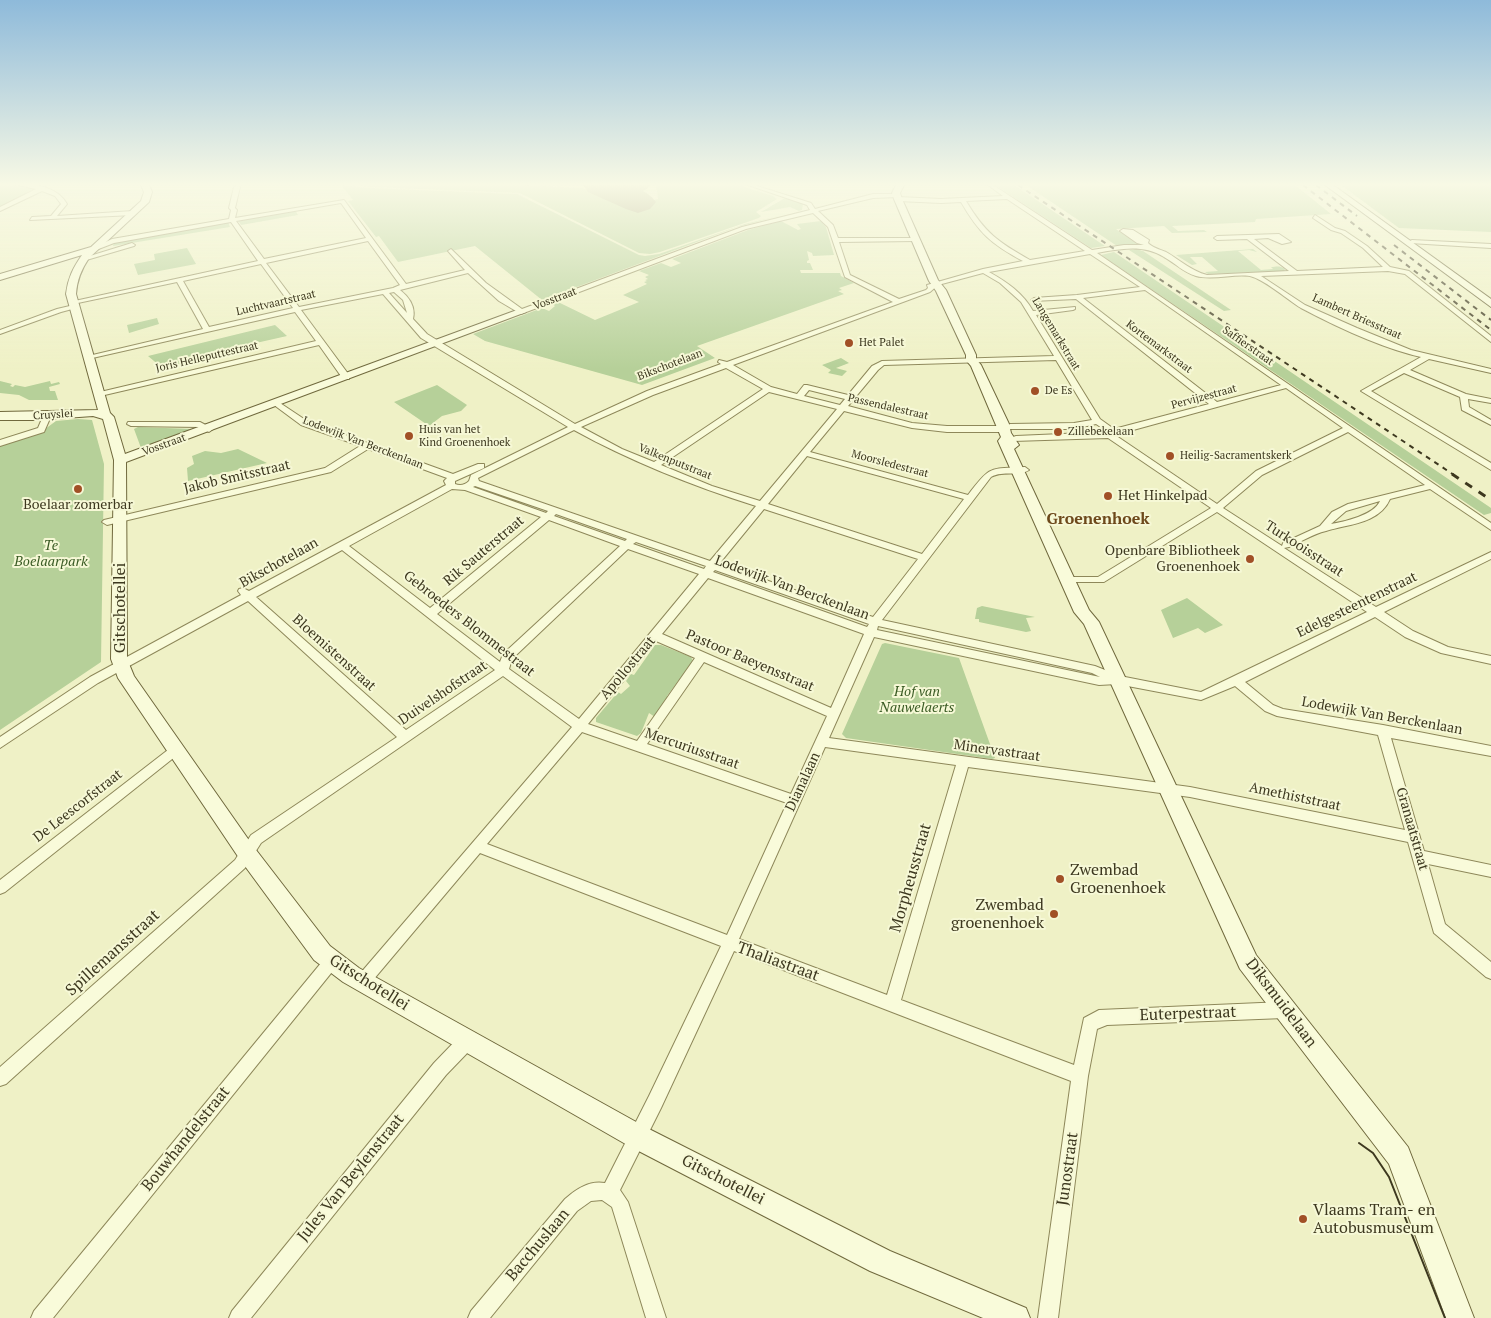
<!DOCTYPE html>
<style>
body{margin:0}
canvas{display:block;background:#eff1c6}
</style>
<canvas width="1491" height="1318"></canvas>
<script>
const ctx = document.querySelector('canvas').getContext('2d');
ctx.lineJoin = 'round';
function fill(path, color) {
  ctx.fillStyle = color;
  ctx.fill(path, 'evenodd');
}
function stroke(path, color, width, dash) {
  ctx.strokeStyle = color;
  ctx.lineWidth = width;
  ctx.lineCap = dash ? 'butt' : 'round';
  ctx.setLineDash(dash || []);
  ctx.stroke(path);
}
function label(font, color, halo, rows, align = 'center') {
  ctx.font = font + ' "PT Serif",serif';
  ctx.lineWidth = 4;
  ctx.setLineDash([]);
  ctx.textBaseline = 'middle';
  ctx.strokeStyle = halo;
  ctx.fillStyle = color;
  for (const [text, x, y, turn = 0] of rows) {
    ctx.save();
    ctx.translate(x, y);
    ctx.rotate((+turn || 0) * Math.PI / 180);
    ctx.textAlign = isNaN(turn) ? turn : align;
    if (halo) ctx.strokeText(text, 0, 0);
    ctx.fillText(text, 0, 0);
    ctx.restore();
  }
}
const green = new Path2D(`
 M0 185H14L34 189 0 207Z
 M341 185 368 188 517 194 639 255 645 256 659 254 745 224 779 216 737 227 542 300 475 246 398 262 379 236 376 237 348 201 353 200Z
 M356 185H522L582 188 625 208 658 199 656 185H738L773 196 777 199 756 212 761 216 759 218 660 252 650 254 639 253 520 193 371 187Z
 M995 185H1014L1105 246 1091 248Z
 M1026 185H1295L1331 214 1256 219 1255 222 1172 226 1178 231 1204 230 1207 232 1172 233 1164 226 1116 229 1137 244 1117 246Z
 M1341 185H1491V232L1399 228Z
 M785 198 803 204 802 210 799 211 790 207 761 212Z
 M295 210 298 215 241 225 238 220Z
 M781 221 798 230 801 229 797 224 821 221 826 227 834 255 813 256 812 253 807 251 809 260 807 261V263H810L813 270H800L801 273H840L841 276 854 283 839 288 842 290 838 291 844 294 697 346 715 358 642 385 485 341 473 334 542 308 549 311 555 306 552 304 558 302 595 320 639 302 623 295 647 284 644 282 647 281 645 280 648 279 645 277 649 275 639 271 661 263 671 267 681 263 672 259 748 230Z
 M228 222 230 227 113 246 114 243 125 240Z
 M187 248 196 264 138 275 134 264 155 260 154 254Z
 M1136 249 1143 251 1231 310 1224 311 1129 250Z
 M1253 249 1257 252 1249 250 1238 251 1261 270 1273 269 1271 267C1276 267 1279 265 1285 269L1284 271 1208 274 1205 272 1218 271 1202 257H1190L1197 264 1192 265 1176 255Z
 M1114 252 1491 508V513L1484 515 1101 255Z
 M157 318 159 324 129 333 127 325Z
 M275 325 287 336 207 354 195 362 160 366 148 356Z
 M841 358 849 363 836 368 847 371 842 376 828 373 831 370 822 365Z
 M0 381 12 384 10 386 13 387 15 385 25 387 50 381 51 384 59 382 60 384 49 387 50 391H55L58 400H29L19 395 0 393Z
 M437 385 467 405 461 411 442 416 429 426 394 402Z
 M78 419 92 420 104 464 101 662 0 730V445L41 432 56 421Z
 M138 427 192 429 141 448 134 429Z
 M238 449 267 463 188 481 187 468 194 464 192 456 205 451 221 453Z
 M1187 598 1223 625 1205 633 1198 628 1173 638 1161 610Z
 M982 606 1035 617 1026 618 1031 631 1026 632 979 622V619H975L977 608Z
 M885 643 959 658 995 758 992 759 846 738 842 734 882 644Z
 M655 645H661L691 657 693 661 667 696 668 699 655 717 649 713 641 733 637 736 596 722V718L618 692 621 694 630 686 626 681 631 674 634 675Z`);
const taxiway = new Path2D(`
 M609 185H651C641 197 618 195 604 192L602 189 604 186Z`);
const runway = new Path2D(`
 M583 185C606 182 641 181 656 202L650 209 638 213 626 209 588 192Z`);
const street = new Path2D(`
 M19 185C36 183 58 188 67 204L57 216 133 211 136 213 133 215 30 220 32 217 51 216 61 204 55 196 42 191 0 211V207L36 189Z
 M237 185 240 187 235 208 237 210 235 218 344 200 406 284 465 270 448 251 451 249 486 283 522 309 742 227 810 210 807 205 748 185H754L811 203 815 209 873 194H899L897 197 873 198 818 211 833 225 838 238H917V240L915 241 839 242 850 275 899 299 926 290 928 288 927 285 983 269 1023 261C991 244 979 233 961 202L941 203 898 201 895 199 898 197 941 199 1003 196 988 185H993L1092 250 1124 245H1144L1137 243 1120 231 1123 229 1133 230 1149 240 1148 243C1153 248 1159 249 1166 252 1180 260 1191 271 1207 275L1289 271 1247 239 1217 240 1214 238 1217 236 1279 234 1291 242 1282 244 1268 238 1254 239 1297 271 1383 267 1363 248 1341 233 1331 230 1313 218 1315 215 1335 228 1345 231 1367 246 1390 267 1409 271 1491 336V342L1405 274 1388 271 1261 276 1305 305 1357 328 1411 350 1491 369V373L1429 359 1410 370 1466 394 1491 399V403L1468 399 1469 407 1491 420V425L1462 410 1460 397 1404 373 1371 391 1491 463V470L1361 391 1421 357C1382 348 1337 327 1301 308 1288 300 1266 281 1253 277 1240 272 1214 281 1196 276 1184 273 1175 263 1164 257 1143 244 1120 249 1097 253L1491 523V530L1430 489 1390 499C1379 524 1348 524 1326 531 1313 534 1301 542 1289 547L1284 548 1376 607 1491 552V559L1384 612 1413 631 1448 647 1491 656V664L1441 653 1405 637 1375 617 1245 682 1273 705 1283 709 1383 725 1491 746V756L1391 738 1424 851 1491 865V877L1428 864 1445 924 1491 962V979L1486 977 1434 933 1408 842 1190 797 968 767 901 1000 1074 1065 1084 1018 1099 1010 1284 1002 1290 1005 1292 1010 1290 1015 1284 1018 1107 1025 1097 1029 1088 1076 1058 1318H1038L1071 1081 734 951 661 1108 620 1190 628 1202 666 1318H646L612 1207 602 1200 591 1201 577 1211 490 1318H468L471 1311 565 1199C576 1189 590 1180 605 1183L649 1096 721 946 480 853 368 986 363 988 358 986 355 981 358 976 572 727 503 676 261 843 245 868 6 1084 0 1086V1067L235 860 251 835 397 737 248 601 98 683 0 748V737L90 677 241 595 238 591 239 589 243 588 249 591 446 485 444 481 447 478 368 449 331 472 107 525 102 522 104 520 325 468 360 446 301 425 274 405 273 403 277 401 307 421 453 474 478 464H484V468L455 481V484C460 486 465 485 469 481L471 475 568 427 421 338 383 294 301 310 349 375V379H343L319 345 96 397V393L316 341 295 312 88 359 84 357 203 329 177 282 73 304 70 302 258 261 231 222 114 243 96 250 93 248 112 239 229 219 231 210 229 208 234 187ZM1007 199 1085 251 1030 260C998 242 985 233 966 201ZM341 203 366 238 264 259 236 221ZM813 213 828 227 845 277 893 302 727 362 719 360 718 362 721 364 647 391 575 424 427 334 413 319C416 307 409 297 400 290L468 273 499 301 521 314 746 229ZM368 241 400 285 393 288 299 307 266 263ZM1090 254 1140 287 1077 295 1034 298 1031 300 1032 301 1076 299 1209 404 1114 429 1100 419 1036 315 1073 310 1075 309V307L1033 311C1023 293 1007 282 989 272ZM261 264 293 308 209 327 183 281ZM983 273 1000 283 1021 302 1054 356 882 361 872 366 848 395 807 385H804L797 394 771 387 733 365 930 292 938 285ZM1145 290 1281 385 1217 402 1083 298ZM394 292 403 300 407 313 389 293ZM1056 360 1092 420 1074 423 1010 424 1006 427 1007 429H1074L1096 424 1108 432 1016 436 1013 437V441L1108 438 1211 508 1098 577H1068L1064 578 1063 580 1064 582H1104L1217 512 1367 612 1201 692 1120 676 1095 666 882 620 991 477C1003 470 1019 477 1029 470L1025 467C989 469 991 465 968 495L810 452 844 411 912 428 947 432H1002L1006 429 1002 426H947L912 423 848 406 878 370 884 365ZM726 368 763 389 654 462 622 449 581 427 653 395ZM1286 388 1343 428 1256 471 1217 504 1115 435ZM809 390 845 399 840 405 804 396ZM769 392 837 409 760 501 712 486 661 465ZM574 430C632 462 693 486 756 506L710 561 479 481 478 478ZM1348 432 1425 485 1348 504 1332 512 1320 526 1283 543 1282 546 1223 508 1262 475ZM807 456 964 499 922 554 768 504ZM475 486 548 511 546 513 473 487ZM452 489 465 490 541 517 430 608 349 546ZM1380 501C1374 515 1344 522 1331 524L1346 511ZM764 509 918 559 873 617 719 564ZM556 514 627 539 625 541 554 516ZM549 520 620 546 503 654 500 662 437 614ZM636 542 706 566 704 569 633 544ZM628 549 699 574 579 719 509 669 512 659ZM342 550 495 670 406 730 256 597ZM715 570 869 624 867 627 713 572ZM708 578 864 634 831 708 662 634ZM878 626 1092 673 1100 677 877 630ZM874 637 1099 685 1117 684 1201 700 1235 686 1265 711 1277 716 1378 735 1405 830 1190 787 829 738ZM656 641 695 658 637 741 588 724ZM704 662 827 716 791 794 647 744ZM582 732 787 803 727 935 487 844ZM825 747 956 765 887 995 739 939Z
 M1412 240 1491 244V248L1410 243V241Z
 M132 243 135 245 134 246 83 261 80 259Z
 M74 305 77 307 76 308 61 312 0 334V330L57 309Z
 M44 414 51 416 44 432 0 446V440L38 428Z
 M128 422H200L213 429 209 432 199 427 131 426 127 424Z
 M177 744 181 746 183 749 181 752 5 892 0 894V880L173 746Z
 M331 955 336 957 339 962 336 967 53 1318H31L34 1311 326 957Z
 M467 1033 473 1035 475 1041 473 1047 446 1075 251 1318H229L232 1311 434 1063 461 1035Z`);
const secondary = new Path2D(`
 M141 185H149L152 192 149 202 89 258C81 270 77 280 76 294L110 413 114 417 125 454 517 310H525L526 312 126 462 127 659 134 676 253 846 330 946 359 968 647 1128 890 1251 1026 1308 1030 1318H983L870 1271 629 1146 343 982 314 960 239 858 118 678 111 659 114 460 103 419 93 416 37 420H0V412L98 410 66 294C68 278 73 268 82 255L0 280V274L91 247 141 201 144 192Z
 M896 185H904L900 193 902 199 938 280 946 290 976 355V359L981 365 1009 424 1011 433 1019 445 1014 449 1089 610 1099 622 1256 955 1408 1147 1474 1318H1446L1389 1164 1240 969 1084 624 1074 612 998 441 1001 437 971 366 966 360V355L936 291 929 281 894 199 892 193Z
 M1325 185H1333L1491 299V307Z`);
const tram = new Path2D(`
 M1359 1143 1373 1153 1389 1177 1445 1318`);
const railFar1 = new Path2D(`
 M1018 185 1454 475
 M1303 185 1491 330
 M1316 185 1357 216
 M1394 245 1491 320`);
const rail = new Path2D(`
 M1452 474 1491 500`);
const markers = [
 [849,343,5,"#a15026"],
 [1035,391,5,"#a15026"],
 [1058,432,5,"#a15026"],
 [409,436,5,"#a15026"],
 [1170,456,5,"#a15026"],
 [78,489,5,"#a15026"],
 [1108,496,5,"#a15026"],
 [1250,559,5,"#a15026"],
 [1060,879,5,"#a15026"],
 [1054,914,5,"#a15026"],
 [1303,1219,5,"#a15026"]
];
const farStreetnames = [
 ["Vosstraat",555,299,-21],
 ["Luchtvaartstraat",276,303,-13],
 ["Lambert Briesstraat",1357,317,24],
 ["Langemarkstraat",1056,334,59],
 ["Saffierstraat",1248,346,35],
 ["Kortemarkstraat",1159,347,37],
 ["Joris Helleputtestraat",207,357,-13],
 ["Bikschotelaan",670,365,-21],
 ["Pervijzestraat",1204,397,-15],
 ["Passendalestraat",888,407,13],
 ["Cruyslei",53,415,-4],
 ["Lodewijk Van Berckenlaan",363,443,21],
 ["Vosstraat",164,445,-20],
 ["Valkenputstraat",675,462,22],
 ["Moorsledestraat",890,464,15]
];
const farPoinames = [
 ["Het Palet",859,343],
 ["De Es",1045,391],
 ["Huis van het",419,430],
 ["Kind Groenenhoek",419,443],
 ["Zillebekelaan",1068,432],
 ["Heilig-Sacramentskerk",1180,456]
];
const streetNames = [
 ["Jakob Smitsstraat",237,477,-13],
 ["Turkooisstraat",1304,549,33],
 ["Rik Sauterstraat",484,551,-40],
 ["Bikschotelaan",279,563,-29],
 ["Lodewijk Van Berckenlaan",792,588,20],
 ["Edelgesteentenstraat",1357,605,-26],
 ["Gebroeders Blommestraat",469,624,38],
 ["Bloemistenstraat",334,653,42],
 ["Pastoor Baeyensstraat",750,661,23],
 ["Apollostraat",628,668,-50],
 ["Duivelshofstraat",443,693,-34],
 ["Lodewijk Van Berckenlaan",1382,716,10],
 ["Mercuriusstraat",692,749,19],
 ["Minervastraat",997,751,8],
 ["Dianalaan",803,782,-65],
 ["Amethiststraat",1295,797,12],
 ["De Leescorfstraat",78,806,-38],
 ["Granaatstraat",1412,829,74]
];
const poiNames = [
 ["Het Hinkelpad",1118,496],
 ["Boelaar zomerbar",78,505,"center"],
 ["Openbare Bibliotheek",1240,551,"right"],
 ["Groenenhoek",1240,567,"right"]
];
const parkNames = [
 ["Te",51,546],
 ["Boelaarpark",51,562],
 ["Hof van",917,692],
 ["Nauwelaerts",917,708]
];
const quarterNames = [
 ["Groenenhoek",1098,519]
];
const nearStreetnames = [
 ["Gitschotellei",120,608,-90],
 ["Morpheusstraat",911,878,-74],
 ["Spillemansstraat",113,953,-42],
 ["Thaliastraat",778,962,20],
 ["Gitschotellei",369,983,32],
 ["Diksmuidelaan",1281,1003,53],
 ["Euterpestraat",1188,1014,-2],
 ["Bouwhandelstraat",186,1139,-51],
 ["Junostraat",1068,1169,-82],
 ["Jules Van Beylenstraat",351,1178,-51],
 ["Gitschotellei",723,1180,27],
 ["Bacchuslaan",538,1245,-50]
];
const nearPoinames = [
 ["Zwembad",1070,870],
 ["Groenenhoek",1070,888],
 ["Zwembad",1044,905,"right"],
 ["groenenhoek",1044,923,"right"],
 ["Vlaams Tram- en",1313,1210],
 ["Autobusmuseum",1313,1228]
];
fill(green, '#b6d099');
fill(taxiway, '#969472');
fill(runway, '#969472');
stroke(street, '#8e885a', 2);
stroke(secondary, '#70693d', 2);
fill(street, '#f9fbda');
fill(secondary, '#f9fbda');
stroke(tram, '#3d381f', 2);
stroke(railFar1, '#3d381f', 2, [5, 5]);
stroke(rail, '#3d381f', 3, [8, 8]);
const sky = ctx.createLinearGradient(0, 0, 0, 369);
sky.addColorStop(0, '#8ebada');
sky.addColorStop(0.5, '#f8f9e5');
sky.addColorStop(1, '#f8f9e500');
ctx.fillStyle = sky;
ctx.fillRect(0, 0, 1491, 369);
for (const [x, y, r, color] of markers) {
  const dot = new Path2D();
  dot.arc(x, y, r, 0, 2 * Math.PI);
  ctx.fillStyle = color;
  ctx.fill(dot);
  stroke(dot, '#f6f8d6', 2);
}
label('11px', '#3d381f', '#f6f8d6', farStreetnames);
label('11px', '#3d381f', '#f6f8d6', farPoinames, 'left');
label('14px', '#3d381f', '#f6f8d6', streetNames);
label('14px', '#3d381f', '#f6f8d6', poiNames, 'left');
label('italic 14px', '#3a5b24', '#f6f8d6', parkNames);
label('bold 16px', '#6d491b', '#f6f8d6', quarterNames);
label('16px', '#3d381f', '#f6f8d6', nearStreetnames);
label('16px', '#3d381f', '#f6f8d6', nearPoinames, 'left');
</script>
